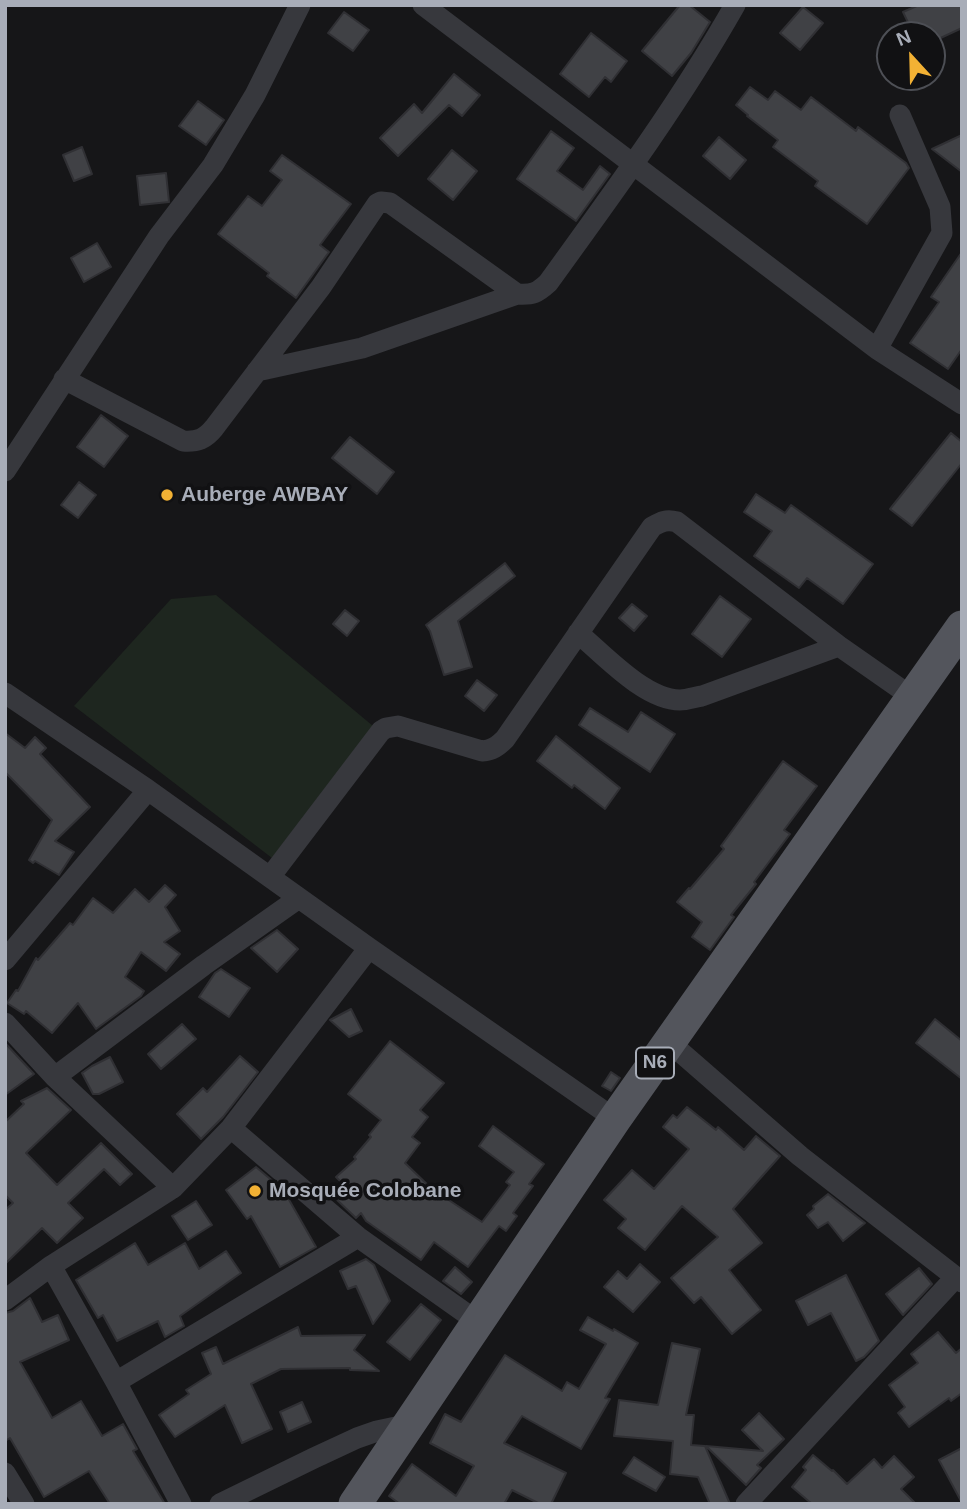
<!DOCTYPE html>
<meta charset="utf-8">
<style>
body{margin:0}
#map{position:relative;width:967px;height:1509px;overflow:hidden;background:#161618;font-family:Helvetica,sans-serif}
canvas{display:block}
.frame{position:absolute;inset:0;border:7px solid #a8adb8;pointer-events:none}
.north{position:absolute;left:876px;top:21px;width:70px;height:70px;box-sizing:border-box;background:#111113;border:2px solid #4d4f55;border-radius:50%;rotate:338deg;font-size:19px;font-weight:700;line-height:28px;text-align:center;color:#a8adb8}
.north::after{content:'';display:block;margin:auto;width:24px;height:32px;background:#f2b134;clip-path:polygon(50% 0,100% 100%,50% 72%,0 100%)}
</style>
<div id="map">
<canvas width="967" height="1509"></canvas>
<div class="frame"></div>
<div class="north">N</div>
</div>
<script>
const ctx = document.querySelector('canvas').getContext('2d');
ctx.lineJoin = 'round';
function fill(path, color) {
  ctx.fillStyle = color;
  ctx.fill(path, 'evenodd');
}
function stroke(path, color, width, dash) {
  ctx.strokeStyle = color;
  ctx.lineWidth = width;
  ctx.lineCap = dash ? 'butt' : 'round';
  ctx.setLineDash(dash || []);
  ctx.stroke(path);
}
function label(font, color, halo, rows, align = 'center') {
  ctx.font = font + ' Helvetica,sans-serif';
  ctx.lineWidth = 7;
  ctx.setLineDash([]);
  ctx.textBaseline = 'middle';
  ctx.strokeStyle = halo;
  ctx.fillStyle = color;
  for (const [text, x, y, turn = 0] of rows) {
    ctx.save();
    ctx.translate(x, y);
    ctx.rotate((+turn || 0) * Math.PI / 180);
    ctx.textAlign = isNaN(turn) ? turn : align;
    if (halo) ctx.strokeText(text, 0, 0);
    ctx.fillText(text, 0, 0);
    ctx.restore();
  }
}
const green = new Path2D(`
 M216 595 373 726 272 858 74 706 171 599Z`);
const building = new Path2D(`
 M680 5H689L710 22 691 53 672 76 642 51Z
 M919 5H962V28L932 42V35H914L903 12Z
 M803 7 823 23 800 50 780 33Z
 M344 12 369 30 353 51 328 33Z
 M591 33 627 61 611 82 605 77 589 97 560 74Z
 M454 74 480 95 462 116 449 105 398 156 380 138 414 104 422 113Z
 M750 87 768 100 775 91 801 110 811 97 856 131 858 127 906 163 909 168 867 224 815 186 818 181 773 147 778 140 747 116 748 115 736 105Z
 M198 101 224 120 206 145 179 126Z
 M551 131 574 148 557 171 583 190 600 166 610 174 576 221 517 179Z
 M962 135V172L932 149Z
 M719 137 746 160 730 179 703 156Z
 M82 147 92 174 74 181 63 155Z
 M452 150 477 171 453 200 428 179Z
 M282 155 351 204 320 245 329 252 296 298 267 276 269 273 218 234 248 196 262 206 282 180 270 171Z
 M166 173 169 202 140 205 137 176Z
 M97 243 111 267 84 282 71 258Z
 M962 252V349L948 369 910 343 939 302 931 297Z
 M101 415 128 436 104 467 77 447Z
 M951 433 962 442V463L912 526 890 509Z
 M350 437 394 472 377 494 332 458Z
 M79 482 96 495 78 518 61 505Z
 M756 494 785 513 791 505 873 564 843 604 807 578 799 588 754 556 772 531 744 512Z
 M505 563 515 576 458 621 472 667 444 675 430 631 426 625Z
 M720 596 751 619 722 657 692 634Z
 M632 604 647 616 634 631 619 618Z
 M345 610 359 621 347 636 333 624Z
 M477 680 497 695 484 711 465 696Z
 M590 708 628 732 641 712 675 734 650 772 579 725Z
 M5 733 25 748 35 737 46 748 40 754 90 807 55 841 74 852 59 875 35 861 33 863 29 860 52 820 5 772Z
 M556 736 620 788 605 809 574 785 572 788 537 761Z
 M783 761 817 786 784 830 790 834 754 882 756 884 731 915 734 917 710 950 692 937 702 922 677 902 689 888 690 889 724 849 721 846Z
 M165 885 176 895 165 907 180 931 164 942 180 954 166 971 141 952 125 977 144 991 141 996 96 1029 78 1003 52 1033 26 1011 24 1014 7 1003 16 990 18 991 36 958 38 960 70 923 73 925 93 898 113 913 135 889 149 902Z
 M277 930 298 949 277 972 251 948Z
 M221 969 250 988 229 1017 199 997 215 973Z
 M351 1009 362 1031 349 1037 330 1020Z
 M935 1019 962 1041V1079L916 1043Z
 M182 1024 196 1039 161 1069 148 1054Z
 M390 1041 444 1083 420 1110 428 1117 412 1137 420 1143 405 1163 432 1189 482 1222 510 1185 506 1182 514 1172 479 1146 493 1126 544 1164 529 1184 533 1186 513 1213 517 1216 506 1231 499 1226 468 1267 434 1242 421 1260 366 1221 361 1213 356 1218 334 1197 345 1186 336 1177 356 1159 354 1157 371 1137 369 1135 381 1120 348 1094Z
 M5 1043 34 1074 5 1095Z
 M240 1056 258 1072 223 1117 201 1139 177 1114 203 1088 207 1092Z
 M110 1057 123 1082 99 1094H93L82 1073 92 1066Z
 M611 1072 620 1078 611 1091 602 1086Z
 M47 1088 71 1110 26 1153 57 1185 101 1143 132 1174 120 1185 104 1169 68 1203 83 1218 57 1243 42 1228 5 1264V1210L13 1203 5 1195V1122L24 1104 21 1101Z
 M687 1107 716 1130 718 1127 744 1150 756 1136 780 1156 733 1209 762 1243 729 1270 761 1310 732 1334 701 1297 694 1303 671 1278 718 1237 682 1206 645 1250 618 1228 626 1219 604 1200 632 1170 654 1189 689 1149 663 1127 673 1115 677 1118Z
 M256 1167 281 1188 288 1198 316 1247 280 1267 251 1216 247 1219 226 1190Z
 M828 1194 865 1223 843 1241 828 1222 818 1228 807 1215 814 1209 813 1206Z
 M196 1201 212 1225 188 1240 172 1216Z
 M135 1243 148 1265 185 1243 199 1269 226 1251 241 1273 180 1316 184 1326 165 1337 158 1321 117 1341 103 1315 98 1318 76 1280Z
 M366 1259 374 1265 390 1301 373 1324 356 1286 348 1289 340 1271Z
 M640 1264 660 1282 633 1312 604 1287 618 1271 627 1279Z
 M455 1267 472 1282 461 1294 443 1281Z
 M919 1268 932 1284 903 1315 886 1294Z
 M846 1275 879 1341 864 1357 856 1361 831 1313 808 1325 796 1301Z
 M30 1298 42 1322 58 1315 69 1340 20 1362 52 1418 81 1401 102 1436 123 1424 137 1449 133 1451 165 1504H110L89 1471 44 1497 10 1438 5 1441V1313L13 1311Z
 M421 1304 441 1320 410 1360 387 1342Z
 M588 1317 613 1331 614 1329 638 1343 605 1398 610 1399 581 1449 522 1416 504 1443 566 1473 551 1504H540L512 1490 504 1504H400L389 1496 412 1464 456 1496 474 1466 430 1443 445 1414 461 1422 505 1355 562 1391 567 1382 579 1389 606 1344 580 1330Z
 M298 1327 301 1336 365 1335 354 1350 379 1371 350 1370V1368L281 1369 251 1384 272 1429 242 1443 225 1405 175 1437 159 1415 189 1394 186 1390 211 1374 202 1353 216 1347 223 1364Z
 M938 1332 956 1353 962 1348V1393L951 1401 949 1398 909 1427 898 1413 905 1407 889 1385 918 1363 911 1354Z
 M672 1343 700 1349 686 1415H694L691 1445 705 1446 730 1504H710L698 1477 670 1474 673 1441 614 1436 619 1400 658 1405Z
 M302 1402 311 1422 288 1432 280 1412Z
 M759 1413 784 1439 757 1465 761 1468 746 1485 706 1446 763 1451 742 1430Z
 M962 1448V1503L939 1460Z
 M813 1455 832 1471 833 1470 847 1484 874 1459 882 1468 894 1456 914 1477 901 1489 916 1504H812L792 1487 806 1470 803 1467Z
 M634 1457 665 1477 656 1491 623 1473Z`);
const minor = new Path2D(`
 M423 5 877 349 962 404
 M877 349 942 233 940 207 900 115
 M257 371 362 348 517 294
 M64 379 183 441C198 442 205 439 214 428L321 287 377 204 381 202 390 203 517 294C533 295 537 293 548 283 614 192 680 102 735 5
 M5 471 159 236 213 165 255 95 300 5
 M578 633C604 655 645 700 680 700 687 700 695 697 702 696L839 646
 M5 693 148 790 369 948 615 1119
 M270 877 381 731 386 728 398 726 482 751C492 750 497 747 505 739L652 527C661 522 666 519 677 522L839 646 912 697
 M5 960 148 790
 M5 1023 55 1077 173 1188
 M669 1042 800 1156 962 1282
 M55 1077 204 965 299 898
 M231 1128 358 1237 478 1322
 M51 1266 116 1382 181 1504
 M5 1300 51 1266 173 1188 231 1128 369 948
 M116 1382 358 1237
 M5 1473 24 1504
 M220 1504 314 1458 357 1438 377 1431 410 1424
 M746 1504 955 1278`);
const primary = new Path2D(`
 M355 1504 615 1119 962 627`);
const markers = [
 [167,495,7,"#f2b134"],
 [255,1191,7,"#f2b134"]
];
const shields = [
 [655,1063,38]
];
const shieldNames = [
 ["N6",655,1063]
];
const poiNames = [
 ["Auberge AWBAY",181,495],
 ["Mosquée Colobane",269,1191]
];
fill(green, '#1e261f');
fill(building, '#404145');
stroke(building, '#303034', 2);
stroke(minor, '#37383d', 21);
stroke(primary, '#53555c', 33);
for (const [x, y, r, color] of markers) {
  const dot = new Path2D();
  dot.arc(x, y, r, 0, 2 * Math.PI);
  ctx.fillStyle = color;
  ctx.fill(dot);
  stroke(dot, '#111113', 2.5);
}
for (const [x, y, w] of shields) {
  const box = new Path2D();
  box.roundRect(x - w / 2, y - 15.5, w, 31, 5);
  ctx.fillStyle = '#111113';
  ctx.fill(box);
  stroke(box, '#a8adb8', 2);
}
label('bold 19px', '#a8adb8', null, shieldNames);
label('bold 21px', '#a8adb8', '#111113', poiNames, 'left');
</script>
